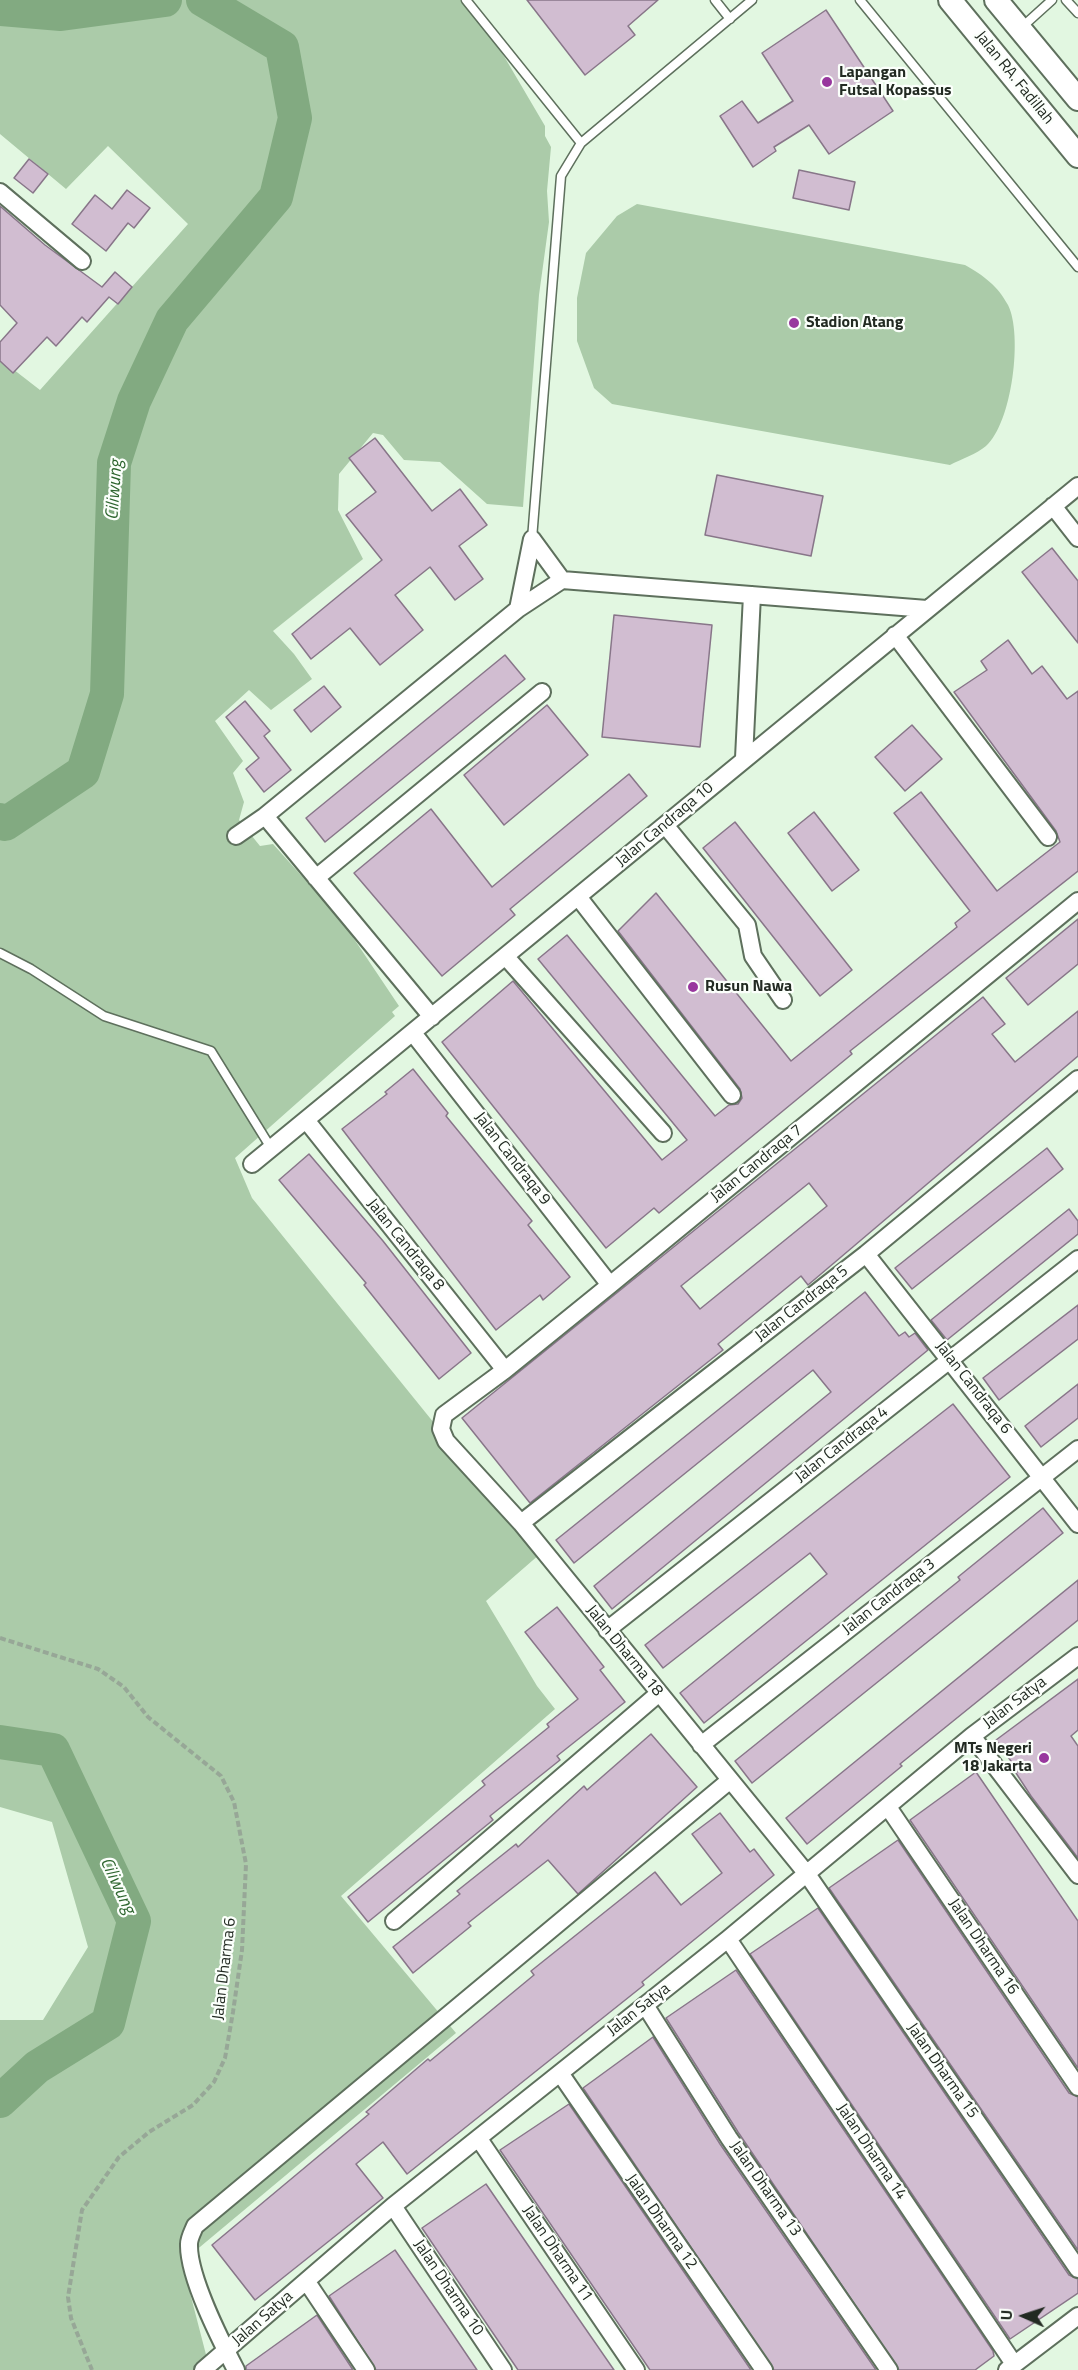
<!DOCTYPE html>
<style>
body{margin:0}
#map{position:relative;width:1078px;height:2370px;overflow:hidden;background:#e2f7e1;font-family:"Titillium Web",sans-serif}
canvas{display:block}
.north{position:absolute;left:994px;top:2286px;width:60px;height:60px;-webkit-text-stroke:4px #fbfffb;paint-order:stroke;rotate:273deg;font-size:16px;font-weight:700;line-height:24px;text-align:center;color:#222a22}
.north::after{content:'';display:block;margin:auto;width:21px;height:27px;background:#222a22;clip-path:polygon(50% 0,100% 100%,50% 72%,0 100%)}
</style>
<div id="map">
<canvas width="1078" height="2370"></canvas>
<div class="north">U</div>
</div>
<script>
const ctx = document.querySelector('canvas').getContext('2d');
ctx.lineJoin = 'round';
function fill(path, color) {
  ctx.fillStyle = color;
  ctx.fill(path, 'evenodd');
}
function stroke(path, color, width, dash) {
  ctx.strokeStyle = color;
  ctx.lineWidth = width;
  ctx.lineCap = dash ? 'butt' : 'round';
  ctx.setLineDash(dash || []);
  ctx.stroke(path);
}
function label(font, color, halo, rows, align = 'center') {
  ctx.font = font + ' "Titillium Web",sans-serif';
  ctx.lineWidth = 4.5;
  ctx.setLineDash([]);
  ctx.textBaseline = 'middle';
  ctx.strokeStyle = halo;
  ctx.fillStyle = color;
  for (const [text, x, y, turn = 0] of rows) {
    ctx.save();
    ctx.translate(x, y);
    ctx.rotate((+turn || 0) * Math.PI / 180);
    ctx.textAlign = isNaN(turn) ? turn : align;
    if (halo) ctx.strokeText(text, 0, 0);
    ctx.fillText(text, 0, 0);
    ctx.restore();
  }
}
const green = new Path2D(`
 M0 0H471L545 126V136L551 147 547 191 549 222 539 295 523 507 487 504 440 462 404 460 383 435 373 433 339 474 338 510 363 559 273 631 294 654 312 679 271 710 249 690 215 721 243 761 233 773 244 802 239 820 260 846 273 844 342 921 399 1006 392 1012 395 1016 235 1158 252 1198 540 1554 486 1601 537 1686 555 1709 341 1896 456 2033 182 2262 210 2370H0V2020H43L88 1947 52 1822 0 1807V359L40 390 188 224 108 146 66 189 0 134Z
 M637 204 965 265C984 276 997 285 1008 305 1023 335 1012 423 986 446 977 454 961 459 950 465L612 404 594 388 577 341V298L586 253 617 216Z`);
const river = new Path2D(`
 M0 9 61 14 165 0
 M0 820 5 824 83 772 107 694 114 463 134 401 172 320 276 197 295 118 282 47 203 0
 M0 1742 53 1750 134 1921 108 2023 37 2067 0 2101`);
const building = new Path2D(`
 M527 0H658L628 26 635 35 585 75Z
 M826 10 893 111 829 154 809 125 774 147 776 151 753 167 720 116 742 101 758 123 793 101 762 53Z
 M29 159 48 174 33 193 14 178Z
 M799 170 855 182 849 210 793 198Z
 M127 190 150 208 134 228 128 223 106 251 72 224 95 195 112 209Z
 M0 206 45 245 102 287 115 272 132 287 118 304 109 297 87 322 82 317 56 346 47 337 13 373 0 361V342L17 323 0 305Z
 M375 438 432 511 460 489 487 525 459 546 483 579 455 600 430 567 395 595 423 630 380 665 350 628 311 659 292 634 382 560 346 515 376 492 349 458Z
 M717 475 823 496 811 556 705 535Z
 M1052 548 1078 581V643L1022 572Z
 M614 615 712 625 700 747 602 737Z
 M1008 640 1032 674 1042 666 1067 699 1078 691V871L850 1051 852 1054 659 1213 654 1208 606 1248 442 1042 513 981 662 1160 687 1140 538 959 567 935 715 1116 729 1105 738 1104 742 1098 740 1089 618 931 656 893 791 1061 957 927 955 923 970 911 894 813 921 792 997 891 1060 842 1056 831 954 692 987 670 981 661Z
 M505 655 525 679 325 842 306 818Z
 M324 686 341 707 311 732 294 710Z
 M245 701 270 731 264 736 291 770 264 792 246 769 259 758 226 717Z
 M547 705 588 755 504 825 464 775Z
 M912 725 942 759 905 791 875 757Z
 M629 774 647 796 510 909 515 915 442 976 354 873 431 809 492 887Z
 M814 812 859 870 832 891 788 833Z
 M735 822 852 970 820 996 703 848Z
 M1078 919V964L1028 1005 1006 978Z
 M983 997 1005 1024 992 1034 1015 1062 1078 1011V1056L808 1285 801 1276 718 1344 723 1350 530 1503 462 1418ZM809 1183 827 1206 700 1309 681 1286Z
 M413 1069 448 1113 446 1116 532 1221 528 1225 570 1277 543 1300 540 1295 496 1330 342 1129 387 1094 385 1092Z
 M1047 1148 1063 1169 912 1289 895 1268Z
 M309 1154 383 1241 471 1353 439 1379 364 1285 366 1283 279 1180Z
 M1069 1209 1078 1221V1234L947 1340 931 1320Z
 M865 1292 899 1336 905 1332 909 1337 915 1333 928 1350 612 1609 594 1586 831 1392 813 1370 574 1563 556 1540Z
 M1078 1305V1339L999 1400 983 1378Z
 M1078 1384V1418L1041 1447 1025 1426Z
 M953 1404 1010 1477 704 1723 680 1693 827 1574 810 1553 663 1668 645 1645Z
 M1043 1508 1063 1533 752 1783 735 1761 960 1580 958 1577Z
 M1078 1580V1620L900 1764 902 1766 807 1844 786 1818Z
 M557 1607 604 1667 600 1670 625 1702 557 1756 560 1760 490 1816 493 1820 368 1922 348 1897 485 1785 482 1781 549 1727 547 1724 578 1699 525 1632Z
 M1078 1679V1730L1071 1736 1078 1746V1858L1031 1796 1016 1773 1018 1771 996 1740Z
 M651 1734 697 1787 578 1894 548 1860 468 1923 471 1926 413 1973 393 1947 460 1894 457 1891 516 1844 518 1847 584 1786 587 1790Z
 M976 1772 1078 1921V2068L910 1820Z
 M720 1813 750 1852 754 1849 774 1875 642 1982 644 1985 407 2174 383 2142 356 2164 383 2198 255 2300 212 2245 369 2114 366 2112 428 2059 430 2061 534 1975 531 1971 655 1872 681 1905 722 1873 692 1834Z
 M898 1840 1069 2093 1078 2097V2250L829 1888Z
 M818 1908 1069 2275 1078 2279V2293L1010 2339 750 1954Z
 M736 1970 993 2351 994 2356 975 2370H899L738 2132 666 2018Z
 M653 2037 720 2144 876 2370H774L583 2088Z
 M569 2104 751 2370H650L500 2150Z
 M486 2184 576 2315 614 2370H518L478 2311 422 2228Z
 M395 2250 448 2327 477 2370H376L329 2296Z
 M317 2315 353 2370H246V2366Z`);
const path = new Path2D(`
 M0 1638 98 1669 124 1687 148 1717 221 1776 234 1802 246 1864 242 1950 233 2012 225 2058 214 2082 193 2105 149 2132 119 2157 82 2210 68 2297 71 2318 92 2370`);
const lane = new Path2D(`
 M466 0 581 143
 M715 0 730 19
 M860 0 1078 267
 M1066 0 1078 13
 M1021 28 1052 0
 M532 539 561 176 581 143 752 0
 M0 953 31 969 104 1016 211 1051 271 1148`);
const street = new Path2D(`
 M0 192 82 261
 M1053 506 1078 538
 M518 609 532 539 562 580
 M895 635 1048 837
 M744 758 752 595
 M265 816 432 1017
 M665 825 747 925 753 956 783 1000
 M236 836 265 816 518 609 562 580 927 609
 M316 878 542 692
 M579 898 732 1095
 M1078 901 610 1285 505 1370 444 1415 441 1429 446 1441 521 1523 807 1874 1078 2269
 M506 957 663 1133
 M413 1033 610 1285
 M306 1120 505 1370
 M252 1164 1078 486
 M866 1254 1078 1524
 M521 1523 866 1254 1078 1079
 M607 1630 1078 1259
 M972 1736 1078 1875
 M701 1745 1078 1449
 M888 1807 1078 2087
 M394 1921 658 1694
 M728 1939 1014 2364
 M645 2005 729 2138 889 2370
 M560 2073 764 2370
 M479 2139 636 2370
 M393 2206 503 2370
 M307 2282 366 2370
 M203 2370 393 2206 728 1939 972 1736 1078 1656
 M236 2370C221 2341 188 2277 189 2244 189 2238 193 2231 195 2226L729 1781
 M1007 2370 1078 2316`);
const secondary = new Path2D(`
 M950 0 1078 156
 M996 0 1078 99`);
const markers = [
 [827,82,6,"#98379e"],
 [794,323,6,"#98379e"],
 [693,987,6,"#98379e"],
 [1044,1758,6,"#98379e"]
];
const poiNames = [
 ["Lapangan",839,73],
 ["Futsal Kopassus",839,91],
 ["Stadion Atang",806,323],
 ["Rusun Nawa",705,987],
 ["MTs Negeri",1032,1749,"right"],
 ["18 Jakarta",1032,1767,"right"]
];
const streetNames = [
 ["Jalan RA. Fadillah",1014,78,51],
 ["Jalan Candraqa 10",665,825,-40],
 ["Jalan Candraqa 9",512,1159,52],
 ["Jalan Candraqa 7",757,1164,-39],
 ["Jalan Candraqa 8",405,1245,51],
 ["Jalan Candraqa 5",802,1304,-38],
 ["Jalan Candraqa 6",973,1388,52],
 ["Jalan Candraqa 4",842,1445,-38],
 ["Jalan Candraqa 3",889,1597,-38],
 ["Jalan Dharma 18",624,1651,51],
 ["Jalan Satya",1015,1703,-37],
 ["Jalan Dharma 16",983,1947,56],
 ["Jalan Dharma 6",225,1969,-83],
 ["Jalan Satya",639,2010,-38],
 ["Jalan Dharma 15",942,2071,55],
 ["Jalan Dharma 14",871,2152,56],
 ["Jalan Dharma 13",765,2189,55],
 ["Jalan Dharma 12",661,2222,55],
 ["Jalan Dharma 11",557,2254,56],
 ["Jalan Dharma 10",448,2288,56],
 ["Jalan Satya",263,2319,-41]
];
const waterNames = [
 ["Ciliwung",115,490,-86],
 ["Ciliwung",117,1886,65]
];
fill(green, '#abcba9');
stroke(river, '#82aa81', 34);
fill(building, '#d1bdd1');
stroke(building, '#887689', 1.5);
stroke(lane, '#5e705d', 11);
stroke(street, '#5e705d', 20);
stroke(secondary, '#5e705d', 26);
stroke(path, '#97a797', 4, [6, 3]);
stroke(lane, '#fff', 8);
stroke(street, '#fff', 16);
stroke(secondary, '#fff', 22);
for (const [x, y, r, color] of markers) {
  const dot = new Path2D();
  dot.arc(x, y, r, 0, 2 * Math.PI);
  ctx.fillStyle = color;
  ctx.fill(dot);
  stroke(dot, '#fbfffb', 2);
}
label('bold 16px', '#222a22', '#fbfffb', poiNames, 'left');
label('16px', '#222a22', '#fbfffb', streetNames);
label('italic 18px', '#2d652e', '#fbfffb', waterNames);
</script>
